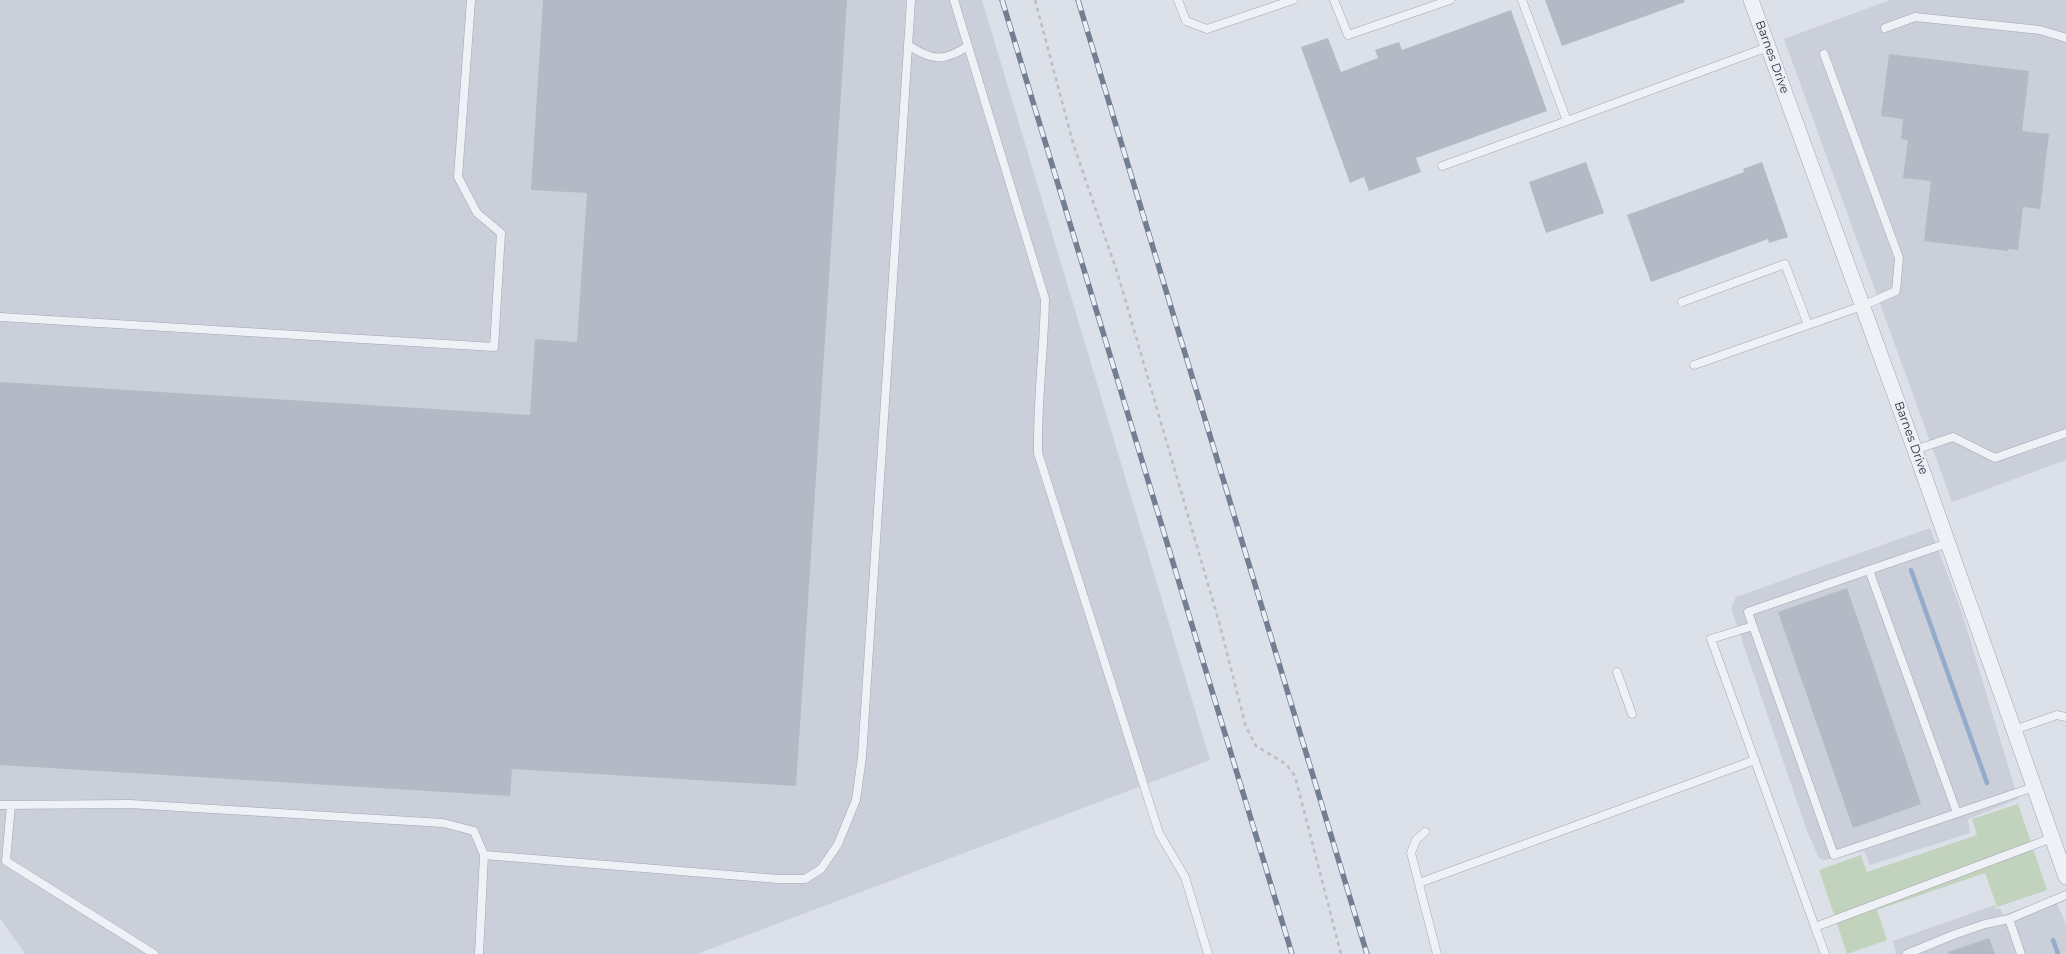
<!DOCTYPE html>
<style>
body{margin:0}
canvas{display:block;background:#dce0e8}
</style>
<canvas width="2066" height="954"></canvas>
<script>
const ctx = document.querySelector('canvas').getContext('2d');
ctx.lineJoin = 'round';
function fill(path, color) {
  ctx.fillStyle = color;
  ctx.fill(path, 'evenodd');
}
function stroke(path, color, width, dash) {
  ctx.strokeStyle = color;
  ctx.lineWidth = width;
  ctx.lineCap = dash ? 'butt' : 'round';
  ctx.setLineDash(dash || []);
  ctx.stroke(path);
}
function label(font, color, halo, rows, align = 'center') {
  ctx.font = font + ' Montserrat,sans-serif';
  ctx.lineWidth = 4.5;
  ctx.setLineDash([]);
  ctx.textBaseline = 'middle';
  ctx.strokeStyle = halo;
  ctx.fillStyle = color;
  for (const [text, x, y, turn = 0] of rows) {
    ctx.save();
    ctx.translate(x, y);
    ctx.rotate((+turn || 0) * Math.PI / 180);
    ctx.textAlign = isNaN(turn) ? turn : align;
    if (halo) ctx.strokeText(text, 0, 0);
    ctx.fillText(text, 0, 0);
    ctx.restore();
  }
}
const built = new Path2D(`
 M0 0H982L1210 760 697 954H25L0 918Z
 M1890 0H2066V460L1952 502 1784 39Z
 M1930 528 1962 613 2018 799 1968 819 1970 833 1870 865 1864 851 1825 860 1819 858 1807 831 1731 608 1736 597Z
 M2054 897 2066 924V954H1894L1896 953 1893 941 1995 905 1996 909 2000 908 2003 915Z`);
const green = new Path2D(`
 M2018 804 2047 890 1997 907 1985 873 1877 910 1887 940 1847 954 1819 870 1861 855 1867 872 1977 835 1972 819Z`);
const stream = new Path2D(`
 M1911 570 1987 783
 M2053 940 2058 954`);
const building = new Path2D(`
 M543 0H847L796 786 512 769 510 796 0 765V382L530 415 535 339 577 342 587 193 531 190Z
 M1545 0H1684L1685 2 1562 46Z
 M1511 10 1547 111 1416 158 1421 172 1369 191 1364 177 1350 183 1301 47 1328 38 1341 72 1378 58 1375 50 1399 42 1402 50Z
 M1889 54 2029 71 2022 131 2049 134 2040 209 2023 207 2018 250 2008 249V251L1924 241 1931 181 1903 178 1908 140 1901 139 1903 119 1881 116Z
 M1586 162 1604 213 1546 233 1529 182Z
 M1762 162 1788 237 1769 243 1768 239 1651 282 1627 215 1744 172 1743 169Z
 M1847 588 1921 804 1853 828 1778 612Z
 M1989 938 1995 954H1949L1948 952Z`);
const path = new Path2D(`
 M1035 0 1073 143 1118 275 1219 622 1246 727 1256 746 1286 764 1295 776 1341 954`);
const lane = new Path2D(`
 M954 0 1045 299C1044 351 1037 401 1038 453L1159 833 1185 877 1208 954
 M1178 0 1186 21 1207 29 1293 0
 M1334 0 1348 35 1450 0
 M1522 0 1567 121 1768 47
 M1885 28 1915 17 2040 30 2066 38
 M908 45C932 61 944 62 968 46
 M1442 166 1567 121
 M1682 302 1785 264 1808 325
 M0 317 494 347 501 233 477 213 458 177 471 0
 M1694 365 1862 306 1896 291 1899 258 1824 54
 M1915 450 1953 437 1995 458 2066 433
 M1869 570 1948 543
 M1753 626 1711 639 1815 927 2052 838
 M1617 672 1632 714
 M2014 730 2057 715 2066 717
 M0 805 130 804 443 823 474 831 484 855 479 954
 M11 805 6 861 154 954
 M1957 813 1869 570 1748 612 1834 855 2034 787
 M1425 832 1416 840 1411 853 1437 954
 M484 855 778 879H805L821 869 838 844 856 800 862 757 911 0
 M1419 883 1755 760
 M2009 919 2021 954
 M1815 927 1825 954
 M1907 954 1953 935 1985 924 2009 919 2066 895`);
const street = new Path2D(`
 M1751 0 1915 450 2066 877`);
const rail = new Path2D(`
 M1002 0 1292 954
 M1078 0 1367 954`);
const streetNames = [
 ["Barnes Drive",1772,57,70],
 ["Barnes Drive",1911,438,70]
];
fill(built, '#cacfda');
fill(green, '#c1d3bc');
stroke(stream, '#93accc', 4.5);
fill(building, '#b3b9c5');
stroke(lane, '#a1a7b2', 9);
stroke(street, '#a1a7b2', 16);
stroke(path, '#babec6', 2.5, [4, 4]);
stroke(lane, '#eff1f6', 8);
stroke(street, '#eff1f6', 15);
stroke(rail, '#747e93', 5.5);
stroke(rail, '#ebeff5', 4, [11]);
label('12px', '#242d3f', '#ebeff5', streetNames);
</script>
